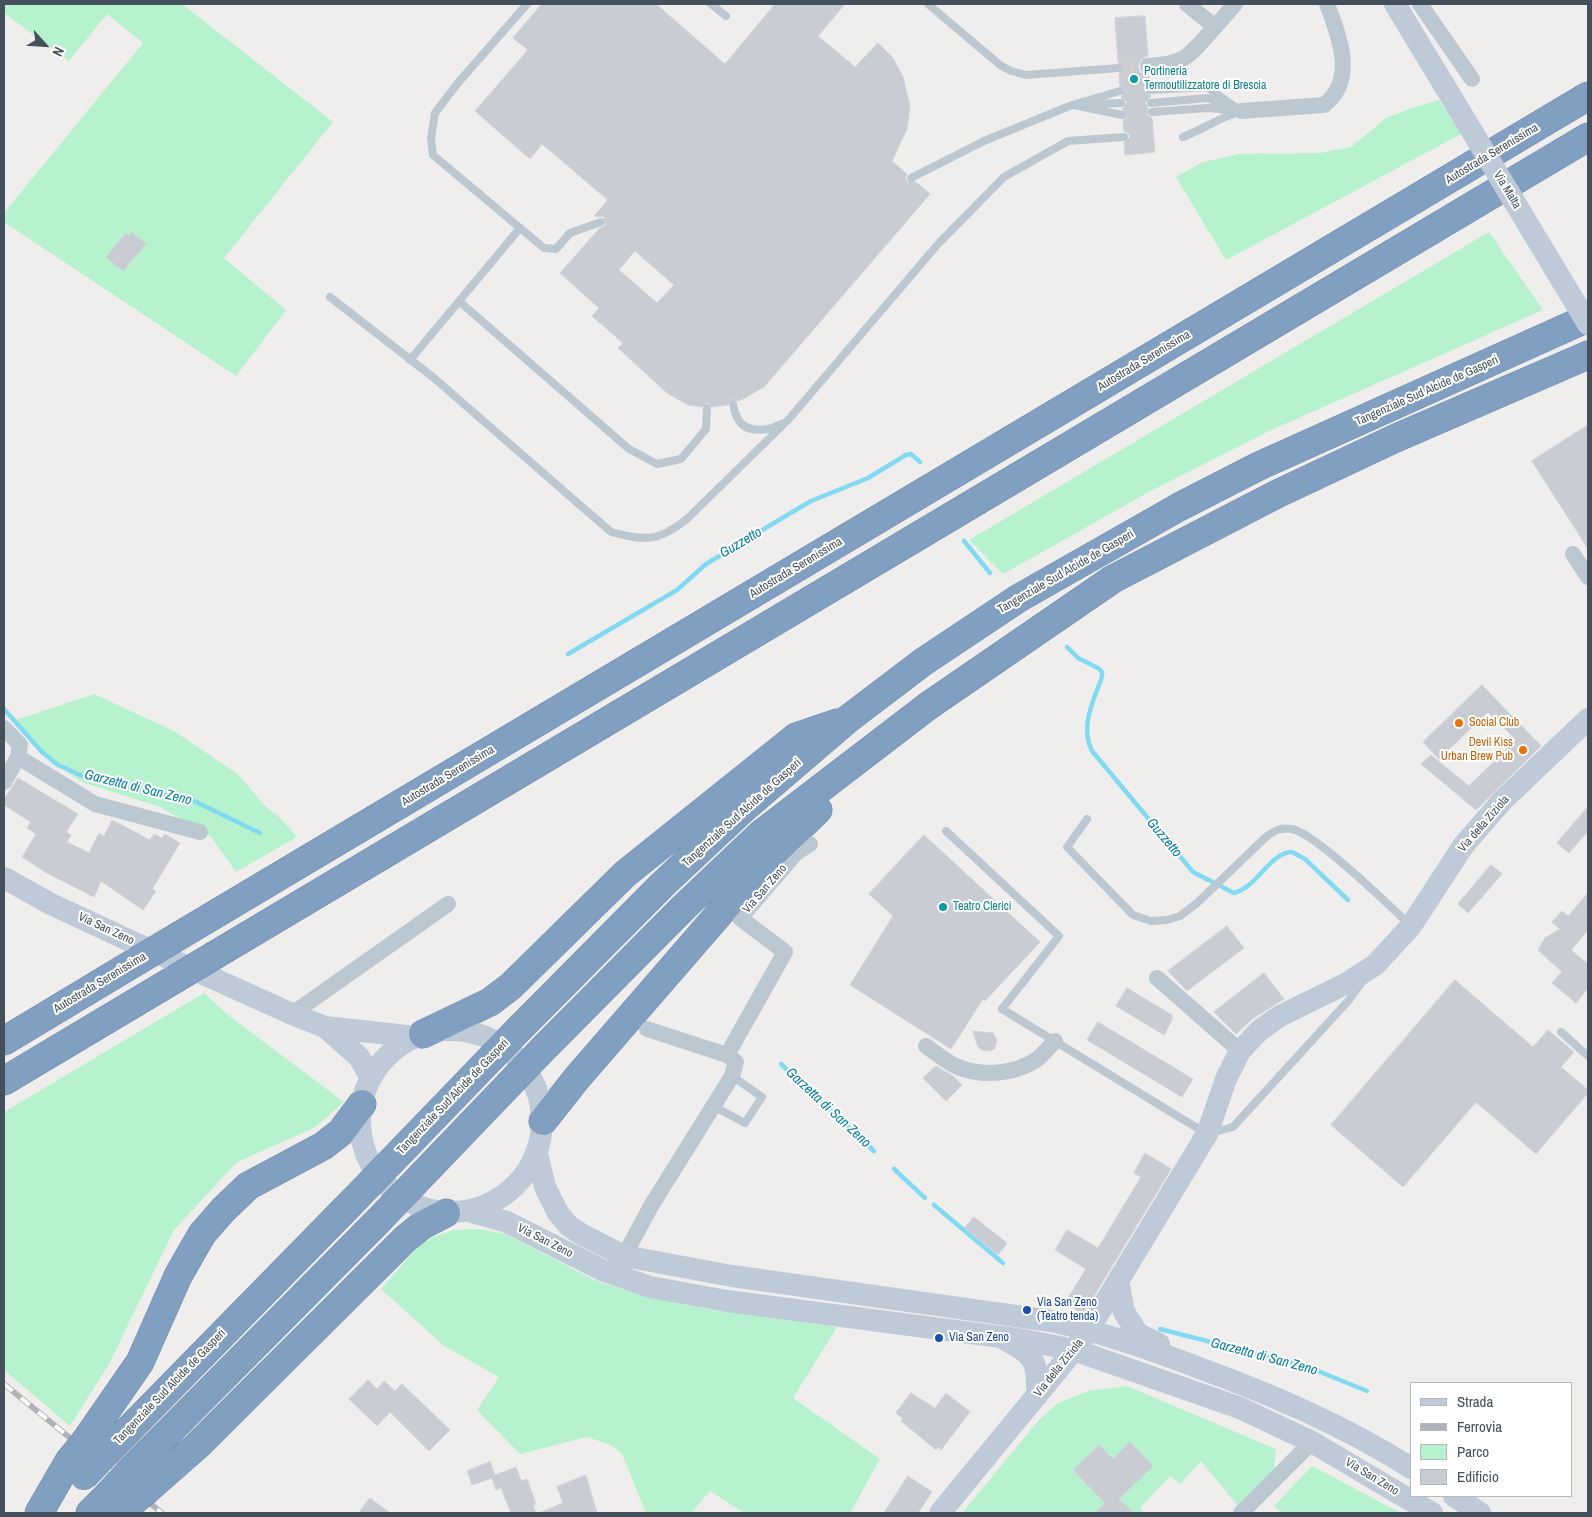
<!DOCTYPE html>
<style>
body{margin:0}
#map{position:relative;width:1592px;height:1517px;overflow:hidden;background:#f0eded;font-family:"Archivo Narrow",sans-serif}
canvas{display:block}
.frame{position:absolute;inset:0;border:5px solid #44505c;pointer-events:none}
.legend{position:absolute;left:1410px;top:1382px;width:162px;height:115px;box-sizing:border-box;background:#fff;border:1px solid #b4b9be;margin:0;padding:6px 9px;list-style:none;font-size:15px;color:#44505c}
.legend li{display:flex;align-items:center;gap:10px;height:25px}
.legend b{width:25px;border:1px solid #b4b9be}
.north{position:absolute;left:20px;top:20px;width:50px;height:50px;-webkit-text-stroke:4px #fff;paint-order:stroke;rotate:116deg;font-size:14px;font-weight:700;line-height:20px;text-align:center;color:#44505c}
.north::after{content:'';display:block;margin:auto;width:18px;height:22px;background:#44505c;clip-path:polygon(50% 0,100% 100%,50% 72%,0 100%)}
</style>
<div id="map">
<canvas width="1592" height="1517"></canvas>
<div class="frame"></div>
<ul class="legend">
<li><b style="height:6px;background:#becad8"></b>Strada</li>
<li><b style="height:6px;background:#afb2b8"></b>Ferrovia</li>
<li><b style="height:14px;background:#b7f2ce"></b>Parco</li>
<li><b style="height:14px;background:#c9ccd3"></b>Edificio</li>
</ul>
<div class="north">N</div>
</div>
<script>
const ctx = document.querySelector('canvas').getContext('2d');
ctx.lineJoin = 'round';
function fill(path, color) {
  ctx.fillStyle = color;
  ctx.fill(path, 'evenodd');
}
function stroke(path, color, width, dash) {
  ctx.strokeStyle = color;
  ctx.lineWidth = width;
  ctx.lineCap = dash ? 'butt' : 'round';
  ctx.setLineDash(dash || []);
  ctx.stroke(path);
}
function label(font, color, halo, rows, align = 'center') {
  ctx.font = font + ' "Archivo Narrow",sans-serif';
  ctx.lineWidth = 4;
  ctx.setLineDash([]);
  ctx.textBaseline = 'middle';
  ctx.strokeStyle = halo;
  ctx.fillStyle = color;
  for (const [text, x, y, turn = 0] of rows) {
    ctx.save();
    ctx.translate(x, y);
    ctx.rotate((+turn || 0) * Math.PI / 180);
    ctx.textAlign = isNaN(turn) ? turn : align;
    if (halo) ctx.strokeText(text, 0, 0);
    ctx.fillText(text, 0, 0);
    ctx.restore();
  }
}
const green = new Path2D(`
 M4 4H182L333 122 224 258 286 310 236 376 4 222V213L143 43 107 14 69 61 4 13Z
 M1439 100 1461 134 1226 260 1176 177 1203 162 1239 154 1320 153 1351 147 1386 118 1411 108Z
 M1489 232 1543 310 1269 431 1149 492 1003 574 969 540Z
 M94 694 174 731 239 775 263 804 280 818 297 837 236 872 211 837 160 807 82 782 53 763 16 720Z
 M204 993 228 1015 344 1102 314 1128 237 1162 174 1230 109 1364 70 1426 4 1370V1112Z
 M478 1229 506 1234 594 1280 648 1297 707 1309 837 1327 793 1398 880 1459 850 1513H744L710 1491 691 1513H646L622 1454 611 1445 587 1437 520 1454 477 1410 499 1377 444 1346 381 1289 423 1241 453 1230Z
 M1127 1386 1276 1449 1274 1469 1237 1505 1201 1461 1180 1484 1170 1476 1140 1508 1144 1513H962L1040 1419 1058 1403 1088 1391Z
 M1312 1466 1401 1513H1282L1274 1506Z`);
const stream = new Path2D(`
 M964 541 990 573
 M1067 647 1078 658 1098 668 1102 672C1103 679 1099 684 1097 690 1089 711 1082 731 1092 751L1193 872 1234 893C1258 887 1270 852 1292 852L1305 859 1348 900
 M568 654 677 590 706 564 789 514 811 501 868 478 906 455 911 454 920 462
 M4 709 42 752 58 765 87 778 194 801 260 833
 M781 1064 874 1151
 M894 1169 925 1198
 M934 1205 1003 1263
 M1160 1329 1308 1367 1367 1391`);
const building = new Path2D(`
 M542 4H656L725 64 775 4H845L818 36 855 67 878 43 893 58 903 77 910 106 907 129 892 161 907 174 905 178 908 182H916L930 194 764 387 745 398 738 401 731 399 728 405 712 407 708 402 702 407 688 405 667 393 618 348 623 343 592 316 599 308 560 273 599 229 606 225 604 217 594 216 608 200 542 144 530 159 475 111 528 50 513 38ZM635 251 674 285 657 303 619 270Z
 M1145 16 1148 56 1142 58 1138 66 1140 72 1149 76 1150 84 1145 87 1144 91 1151 96 1145 103 1148 108 1147 115 1152 118 1155 152 1125 155 1124 143 1130 137 1128 133 1124 131 1123 120 1126 118 1127 114 1122 109 1127 102 1121 97 1125 90 1120 86 1119 74 1125 68 1123 64 1118 62 1115 18Z
 M132 232 146 244 123 271 106 257 126 233 129 236Z
 M1588 425V549L1532 461Z
 M1482 685 1541 746 1476 810 1421 764 1431 755 1469 786 1516 740 1488 712 1439 759 1423 742Z
 M18 778 78 814 66 832 71 835 67 842 89 853 99 833 104 836 112 820 150 840 154 834 162 838 165 834 180 843 152 889 156 891 143 910 101 881 94 897 45 872 22 857 36 834 27 828 31 822 4 805V800Z
 M1588 807V831L1569 853 1557 843Z
 M924 835 1040 942 985 1001 983 999 951 1049 850 985 893 916 869 894Z
 M1491 865 1502 874 1468 913 1458 904Z
 M1588 893V930L1571 950 1588 964V988L1576 1003 1552 983 1562 972 1538 950 1545 938 1560 929 1552 922 1562 911 1568 916Z
 M1227 926 1244 948 1187 991 1168 971Z
 M1264 973 1284 999 1252 1019 1236 1034 1214 1012Z
 M1455 980 1533 1047 1548 1030 1574 1052 1561 1067 1588 1090V1093L1536 1154 1476 1102 1403 1187 1331 1125Z
 M1127 988 1172 1015V1020L1164 1035 1116 1006Z
 M1098 1022 1193 1079 1182 1097 1087 1040Z
 M973 1031 993 1033 997 1040 995 1048 991 1051 982 1050 978 1047Z
 M936 1066 953 1076 962 1085 946 1101 923 1078Z
 M1145 1153 1171 1169 1083 1314 1065 1303 1086 1269 1055 1250 1067 1230 1098 1248 1141 1177 1134 1173Z
 M974 1217 1007 1243 998 1255 965 1228Z
 M368 1380 377 1389 384 1381 395 1391 402 1384 450 1430 429 1451 390 1412 377 1426 349 1399Z
 M911 1393 935 1408 946 1393 970 1412 941 1450 938 1447 936 1450 901 1421 903 1419 896 1413Z
 M1130 1442 1153 1466 1119 1499 1134 1513H1095L1105 1503 1073 1470 1099 1445 1113 1459Z
 M490 1462 495 1475 516 1467 521 1481 527 1479 536 1504 533 1505 536 1513H511L501 1488 496 1490 492 1478 472 1485 467 1471Z
 M586 1475 597 1513H539L563 1503 557 1487Z
 M908 1476 932 1492 918 1513H884Z
 M370 1498 390 1513H359Z`);
const streetTunnel = new Path2D(`
 M1119 68 1148 66`);
const lane = new Path2D(`
 M711 4 726 16
 M928 4 1000 65 1011 71 1026 75 1119 68
 M1150 90 1207 87 1241 111
 M1151 103 1208 98 1229 107
 M1086 104 1121 103
 M1074 105 1122 115
 M1152 112 1207 108 1231 110
 M1183 137C1201 130 1217 119 1236 113
 M911 178 984 141 1072 105 1120 91
 M520 228 544 248 556 249 570 233 601 222
 M330 297 434 378 611 532C646 541 659 542 688 518L789 419 938 244 1004 177 1068 141 1124 137
 M460 302 629 449 657 464 681 459 706 429 707 408
 M410 360 520 228 433 155 431 138 435 113 457 84 527 4
 M733 404C734 408 735 415 738 419 746 434 769 431 781 424
 M1087 819 1067 847 1133 915 1151 921 1167 920 1180 916 1197 903 1267 836C1276 830 1281 827 1292 829 1316 834 1389 905 1410 925
 M946 831 1059 936 1002 1009 1207 1134 1233 1127 1349 1000 1362 982
 M1561 1032 1588 1056
 M713 1106 745 1123 762 1097 732 1076`);
const street = new Path2D(`
 M1187 4 1215 27 1235 4
 M1420 4 1472 79
 M1148 66C1189 63 1188 56 1215 27
 M1241 111 1324 105C1357 80 1339 36 1327 4
 M1573 554 1588 577
 M4 728 20 745 18 757 4 782
 M18 757 95 804 200 832
 M1157 978 1240 1051
 M292 1014 448 904
 M647 1029 727 1055 785 952 740 918 796 853 810 844
 M926 1046C936 1053 947 1063 958 1067 982 1077 1015 1074 1036 1060 1043 1055 1049 1047 1055 1041
 M624 1256 651 1206 732 1076 736 1062 727 1055
 M1241 1513 1312 1442`);
const secondary = new Path2D(`
 M1395 4 1444 85
 M4 878 51 904 126 939 292 1014 325 1027 359 1057 371 1078
 M325 1027 416 1037
 M360 1121a91 91 0 1 1 182 0a91 91 0 1 1-182 0Z
 M537 1154 545 1187 558 1213 569 1226 581 1234 624 1256 732 1276 1051 1321C1103 1332 1153 1350 1202 1369 1275 1396 1345 1426 1411 1468
 M472 1212 507 1222 602 1270 650 1287 727 1301 1024 1340 1074 1350 1240 1408 1312 1442 1432 1513
 M1118 1281 1124 1312 1138 1334 1159 1344
 M1007 1341C1036 1355 1038 1364 1037 1396
 M1454 1496 1480 1513
 M940 1513 1074 1350 1089 1329 1207 1134 1226 1079 1240 1051 1260 1030 1280 1016 1347 983 1375 965 1411 926 1463 846 1502 801 1588 719`);
const highway = new Path2D(`
 M177 937 1588 96
 M215 955 1588 137
 M519 1029 662 885 743 809 848 719 923 662 1019 598 1179 507 1259 466 1588 318
 M423 1034 490 1002 511 986 625 874 796 737 837 723
 M4 1041 137 961
 M543 1049 683 908 761 834 928 706 1113 579 1277 494 1396 438 1588 355
 M4 1081 175 979
 M543 1121 577 1078 765 861 818 810
 M86 1440 140 1362 178 1276 202 1234 223 1210 248 1186 323 1146 341 1132 362 1104
 M104 1455 354 1200
 M130 1471 378 1221
 M147 1490 198 1445 405 1239 421 1226 446 1213
 M39 1513 69 1461
 M90 1513 107 1496`);
const rail = new Path2D(`
 M4 1384 162 1513`);
const secondaryBridge = new Path2D(`
 M1444 85 1588 324`);
const highwayBridge = new Path2D(`
 M137 961 177 937
 M175 979 215 955
 M354 1200 519 1029
 M378 1221 543 1049
 M69 1461 86 1440
 M84 1476 104 1455
 M107 1496 130 1471
 M125 1508 147 1490`);
const markers = [
 [1134,79,5,"#0f9aa8"],
 [1459,723,5,"#e8710a"],
 [1523,750,5,"#e8710a"],
 [943,907,5,"#0f9aa8"],
 [1027,1310,5,"#1a4fb4"],
 [939,1338,5,"#1a4fb4"]
];
const cultureNames = [
 ["Portineria",1144,72],
 ["Termoutilizzatore di Brescia",1144,86],
 ["Teatro Clerici",953,907]
];
const streetNames = [
 ["Autostrada Serenissima",1492,154,-31],
 ["Via Malta",1507,190,59],
 ["Autostrada Serenissima",1144,361,-31],
 ["Tangenziale Sud Alcide de Gasperi",1427,391,-24],
 ["Autostrada Serenissima",796,568,-31],
 ["Tangenziale Sud Alcide de Gasperi",1066,572,-30],
 ["Autostrada Serenissima",448,776,-31],
 ["Tangenziale Sud Alcide de Gasperi",742,813,-42],
 ["Via della Ziziola",1484,824,-49],
 ["Via San Zeno",765,889,-49],
 ["Via San Zeno",106,929,25],
 ["Autostrada Serenissima",100,983,-31],
 ["Tangenziale Sud Alcide de Gasperi",453,1097,-46],
 ["Via San Zeno",545,1241,27],
 ["Via della Ziziola",1059,1368,-51],
 ["Tangenziale Sud Alcide de Gasperi",170,1387,-46],
 ["Via San Zeno",1372,1477,31]
];
const foodNames = [
 ["Social Club",1469,723],
 ["Devil Kiss",1513,743,"right"],
 ["Urban Brew Pub",1513,757,"right"]
];
const transitNames = [
 ["Via San Zeno",1037,1303],
 ["(Teatro tenda)",1037,1317],
 ["Via San Zeno",949,1338]
];
const waterNames = [
 ["Guzzetto",741,543,-31],
 ["Garzetta di San Zeno",138,788,14],
 ["Guzzetto",1164,838,50],
 ["Garzetta di San Zeno",828,1108,43],
 ["Garzetta di San Zeno",1264,1357,15]
];
fill(green, '#b7f2ce');
stroke(stream, '#81daf2', 4.5);
fill(building, '#c9ccd3');
stroke(building, '#d1d3d9', 1);
stroke(streetTunnel, '#ceced0', 16, [16, 8]);
stroke(highway, '#6c8aac', 29);
stroke(lane, '#bcc8d1', 8);
stroke(street, '#bcc8d1', 16);
stroke(secondary, '#becad8', 22);
stroke(highway, '#819fc0', 28);
stroke(rail, '#afb2b8', 5.5);
stroke(rail, '#fff', 4, [11]);
stroke(highwayBridge, '#6c8aac', 29, []);
stroke(secondaryBridge, '#becad8', 22);
stroke(highwayBridge, '#819fc0', 28);
for (const [x, y, r, color] of markers) {
  const dot = new Path2D();
  dot.arc(x, y, r, 0, 2 * Math.PI);
  ctx.fillStyle = color;
  ctx.fill(dot);
  stroke(dot, '#fff', 2);
}
label('12px', '#0d838f', '#fff', cultureNames, 'left');
label('12px', '#44505c', '#fff', streetNames);
label('12px', '#c56008', '#fff', foodNames, 'left');
label('12px', '#164399', '#fff', transitNames, 'left');
label('italic 14px', '#047fa1', '#fff', waterNames);
</script>
